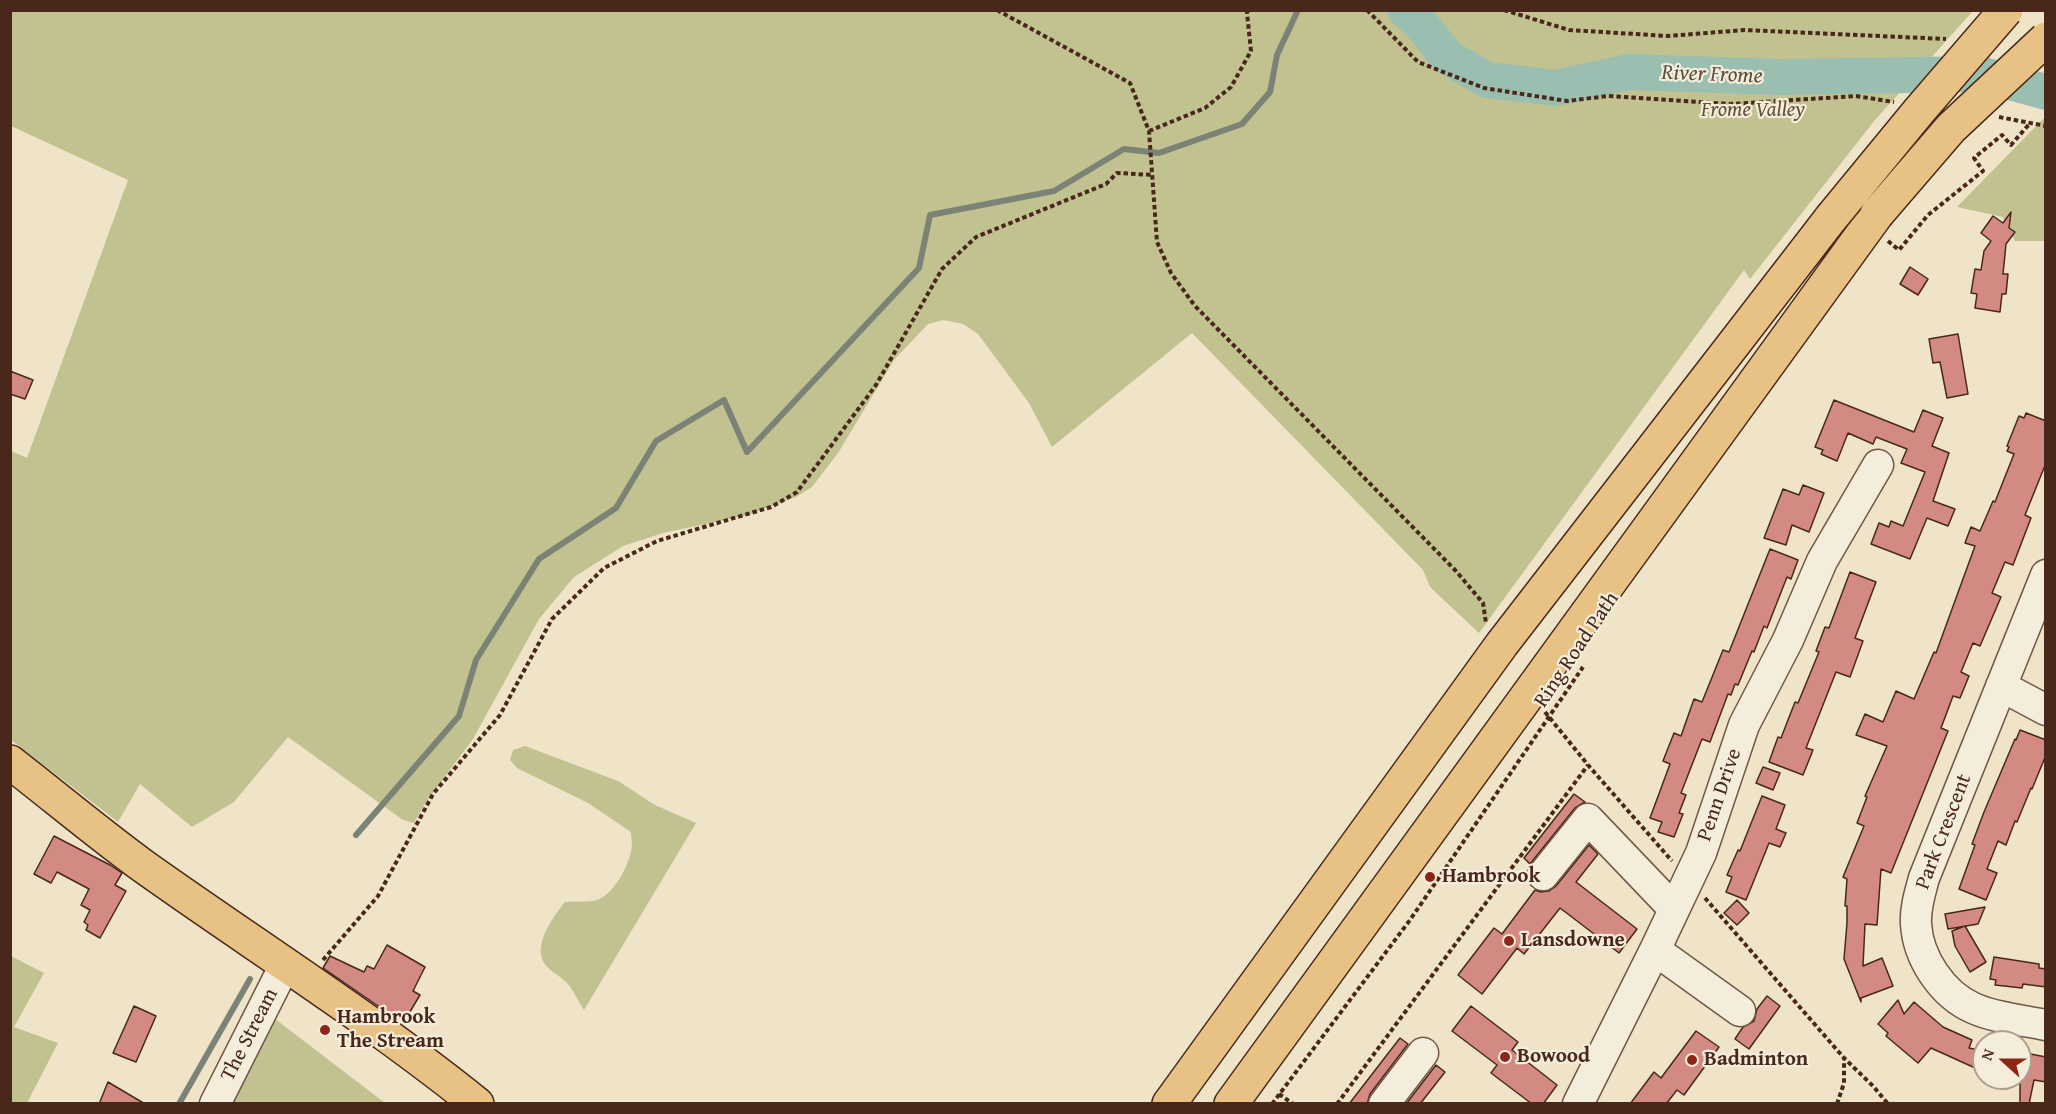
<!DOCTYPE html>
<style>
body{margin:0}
#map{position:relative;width:2056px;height:1114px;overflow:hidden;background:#efe4c7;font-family:"Gentium Book Plus",serif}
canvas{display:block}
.frame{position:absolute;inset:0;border:12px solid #49281b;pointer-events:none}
.north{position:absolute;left:1972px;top:1030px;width:60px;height:60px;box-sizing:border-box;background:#f5eddb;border:2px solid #b09e8e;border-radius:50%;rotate:291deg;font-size:16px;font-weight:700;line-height:24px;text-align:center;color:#49281b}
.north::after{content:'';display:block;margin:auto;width:21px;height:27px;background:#8f2418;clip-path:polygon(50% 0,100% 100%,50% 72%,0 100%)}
</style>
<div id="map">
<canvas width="2056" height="1114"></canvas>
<div class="frame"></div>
<div class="north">N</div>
</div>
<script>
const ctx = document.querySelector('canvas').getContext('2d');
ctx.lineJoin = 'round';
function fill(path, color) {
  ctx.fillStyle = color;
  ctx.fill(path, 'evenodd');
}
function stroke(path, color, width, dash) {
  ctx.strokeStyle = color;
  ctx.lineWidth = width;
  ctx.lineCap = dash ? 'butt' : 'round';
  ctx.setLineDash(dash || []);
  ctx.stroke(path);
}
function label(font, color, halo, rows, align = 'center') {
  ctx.font = font + ' "Gentium Book Plus",serif';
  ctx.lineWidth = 4.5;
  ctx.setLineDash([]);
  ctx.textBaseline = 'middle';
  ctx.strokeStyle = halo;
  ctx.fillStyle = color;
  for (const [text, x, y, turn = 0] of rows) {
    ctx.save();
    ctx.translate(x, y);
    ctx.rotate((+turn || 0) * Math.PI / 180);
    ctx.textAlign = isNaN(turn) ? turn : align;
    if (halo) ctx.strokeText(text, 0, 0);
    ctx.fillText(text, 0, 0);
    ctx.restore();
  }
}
const green = new Path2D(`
 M11 10H1973V11L1875 120 1750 279 1744 270 1479 633 1430 587 1423 570 1192 333 1052 447 1029 403 978 334 963 324 943 320 928 324 894 360 838 453 812 487 796 497 748 515 663 533 623 546 574 577 539 619 473 739 426 802 414 823 403 820 288 737 234 802 192 827 140 784 118 822 11 740V451L27 458 128 180 11 126Z
 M2045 117V241H2015L2003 217 1957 207Z
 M525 746 618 781 655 805 696 823 584 1010C578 1001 573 989 566 982 559 975 549 971 544 963 533 944 553 917 565 902 574 901 584 902 593 901 611 899 628 868 631 851 633 845 631 838 631 832L588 803 517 768 510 760 513 750Z
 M11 956 44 973 14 1027 58 1043 27 1103H11Z
 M266 1012 385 1103 218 1104Z`);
const stream = new Path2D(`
 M356 835 459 716 476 660 539 559 616 508 656 441 724 400 747 452 919 268 930 215 1054 191 1124 149 1159 153 1242 124 1270 92 1277 55 1298 10
 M179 1104 250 979`);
const river = new Path2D(`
 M1405 10 1420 23 1447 57 1487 80 1556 88 1628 72 1781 77 1980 74 2046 92`);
const building = new Path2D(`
 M2011 212 2009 228 2015 232 2006 244 2003 274H2008L2006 294H2002L2000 312 1975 308 1977 294 1971 293 1975 269 1981 270 1984 251 1991 241 1981 233 1993 216 2003 223Z
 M1910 267 1928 279 1918 295 1900 284Z
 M1958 334 1968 394 1947 398 1940 362 1933 363 1929 339Z
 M10 371 33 380 25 399 10 394Z
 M1834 400 1914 432 1923 410 1943 418 1932 446 1949 453 1933 501 1955 509 1948 526 1927 518 1910 559 1871 544 1879 523 1889 527 1891 521 1903 526 1925 472 1901 463 1907 449 1876 437 1873 444 1848 433 1837 461 1821 454 1823 450 1815 447Z
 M2026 413 2046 421V463L2025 515 2031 518 2013 565 2005 562 1992 593 2001 597 1980 646 1973 643 1961 672 1969 676 1960 698 1953 696 1941 728 1948 731 1891 873 1881 869 1877 925 1865 924 1863 966 1882 958 1893 986 1861 998V1002L1844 959 1847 923V906H1845L1847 879 1843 877 1864 826 1857 823 1867 797 1865 796 1887 746 1856 735 1865 714 1883 722 1896 691 1914 699 1934 652 1936 653 1975 546 1965 543 1971 527 1980 531 1993 501 1995 502 2014 454 2007 451 2009 447 2007 446 2019 416 2024 418Z
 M1803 485 1824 493 1809 532 1792 525 1786 545 1764 538 1783 489 1799 495Z
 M1770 549 1798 560 1791 579 1787 577 1767 628 1764 626 1754 652 1752 651 1738 685 1735 684 1731 695 1728 694 1710 742 1702 739 1681 793 1686 795 1679 813 1683 814 1674 837 1658 832 1662 822 1650 818 1670 764 1663 761 1674 733 1681 736 1694 699 1702 702 1723 650 1729 652Z
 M1850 572 1876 582 1855 638 1863 641 1850 677 1836 672 1806 748 1813 750 1803 775 1769 762 1778 737 1781 738 1795 702 1798 703 1819 652 1816 651 1825 627 1829 628Z
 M2020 730 2046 740V755L2032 789 2031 788 2017 822 2015 821 2006 845 1998 841 1987 869 1997 873 1986 900 1959 889 1975 845 1972 844 1984 812 2015 739 2016 740Z
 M1763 767 1780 773 1773 790 1756 783Z
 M1574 794 1585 802 1575 808 1530 864 1524 858Z
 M1762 796 1785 805 1776 829 1786 833 1780 847 1769 843 1746 900 1726 892 1732 877 1727 875 1738 850 1740 851Z
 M54 836 110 865 122 873 115 885 126 891 100 938 86 930 88 925 84 922 90 910 81 905 89 889 57 872 51 883 34 874Z
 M1589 845 1598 854 1576 882 1637 929 1619 953 1560 908 1524 954 1517 948 1482 994 1458 975 1494 928 1502 934 1535 890 1541 892 1549 891 1556 886Z
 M1737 900 1749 913 1737 925 1724 913Z
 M1985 907 1978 924 1948 929 1945 914Z
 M1965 926 1986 962 1970 972 1955 946 1952 931Z
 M387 945 425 967 413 991 420 995 408 1015 401 1012 397 1019 323 968 330 956 364 972 367 966 374 969Z
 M1994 957 2039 964V968L2046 969V987L2023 984 2022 988 1995 985 1996 980 1990 979Z
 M1767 996 1780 1006 1749 1049 1735 1039 1743 1027 1754 1021 1757 1009Z
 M1898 1000 1904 1014 1914 1002 1943 1027 1972 1040 1969 1048 1984 1051V1072L1931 1048 1918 1063 1886 1036 1888 1033 1878 1024Z
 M134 1006 156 1016 136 1062 113 1053Z
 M1471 1006 1518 1042 1512 1050 1557 1085 1543 1104H1532L1491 1073 1497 1065 1452 1031Z
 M1696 1031 1719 1047 1684 1095 1677 1090 1666 1104H1630L1654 1072 1661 1078Z
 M1400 1038 1408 1044 1370 1094 1367 1104H1349Z
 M2020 1052 2046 1057V1082L2034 1080 2029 1104H2020Z
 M1436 1065 1445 1072 1420 1104H1406Z
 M108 1082 145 1104H99Z`);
const path = new Path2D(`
 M997 10 1130 83 1149 131 1157 242 1171 273 1195 306 1456 571 1483 603 1486 623
 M1367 10 1418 62 1484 88 1567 101 1608 96 1731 104 1856 96 1894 102
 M1504 10 1569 30 1668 36 1745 30 1946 39
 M1999 117 2046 126
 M1149 131 1205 108 1231 87 1251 51 1247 13 1248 10
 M1888 241 1899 250 1928 215 1983 171 1974 158 2002 135 2011 145 2031 122
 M1545 712 1588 765 1672 861
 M1705 898 1844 1058 1873 1086 1888 1104
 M323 960 378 896 433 794 500 715 552 619 604 568 657 541 771 507 797 492 876 385 942 269 976 237 1106 184 1117 173 1153 175
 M1279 1094 1293 1104
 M1272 1104 1410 920 1583 667
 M1337 1104 1588 765
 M1837 1104 1844 1083V1058`);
const minor = new Path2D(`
 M2046 575 1924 878C1920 893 1915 908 1916 924 1918 958 1942 994 1973 1008 1995 1018 2022 1020 2046 1025
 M2001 686 2046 710
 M1543 875 1588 819 1673 908
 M1655 950 1740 1011
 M215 1104 285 965
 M1384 1104 1423 1053
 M1578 1104 1655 950 1701 853 1744 725 1788 640 1822 561 1878 465`);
const major = new Path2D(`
 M10 762C55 797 98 833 143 866 254 945 370 1018 477 1104`);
const highway = new Path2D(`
 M1169 1104 1502 644 1831 218
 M1231 1104 1877 214`);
const highwayBridge = new Path2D(`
 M1877 214 1951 128 2046 39
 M1831 218 1919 111 2006 10`);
const markers = [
 [1430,877,6,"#8f2418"],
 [1509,941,6,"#8f2418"],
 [325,1030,6,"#8f2418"],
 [1505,1057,6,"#8f2418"],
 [1692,1060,6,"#8f2418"]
];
const parkNames = [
 ["Frome Valley",1753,111]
];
const streetNames = [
 ["Ring Road Path",1577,650,-56],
 ["Penn Drive",1720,795,-71],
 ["Park Crescent",1944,832,-69],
 ["The Stream",250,1035,-63]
];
const poiNames = [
 ["Hambrook",1442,877],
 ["Lansdowne",1521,941],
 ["Hambrook",337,1018],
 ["The Stream",337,1042],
 ["Bowood",1517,1057],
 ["Badminton",1704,1060]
];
const waterNames = [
 ["River Frome",1712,75,2]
];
fill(green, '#c1c290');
stroke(stream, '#7a8375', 6);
stroke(river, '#9abfb1', 36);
fill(building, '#d38a83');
stroke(building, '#49281b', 1.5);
stroke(minor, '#725746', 33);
stroke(major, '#49281b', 36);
stroke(highway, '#49281b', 36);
stroke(path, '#49281b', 4, [4.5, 3]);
stroke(minor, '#f5eddb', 30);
stroke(major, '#e8c284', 33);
stroke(highway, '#e8c284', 33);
stroke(highwayBridge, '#49281b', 36, []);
stroke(highwayBridge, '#e8c284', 33);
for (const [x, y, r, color] of markers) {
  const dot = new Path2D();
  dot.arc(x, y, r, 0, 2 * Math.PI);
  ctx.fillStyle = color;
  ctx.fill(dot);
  stroke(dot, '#f5eddb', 2);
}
label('italic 21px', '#674e38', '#f5eddb', parkNames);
label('21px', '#49281b', '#f5eddb', streetNames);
label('bold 21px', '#49281b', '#f5eddb', poiNames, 'left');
label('italic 22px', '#5d4e40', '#f5eddb', waterNames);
</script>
